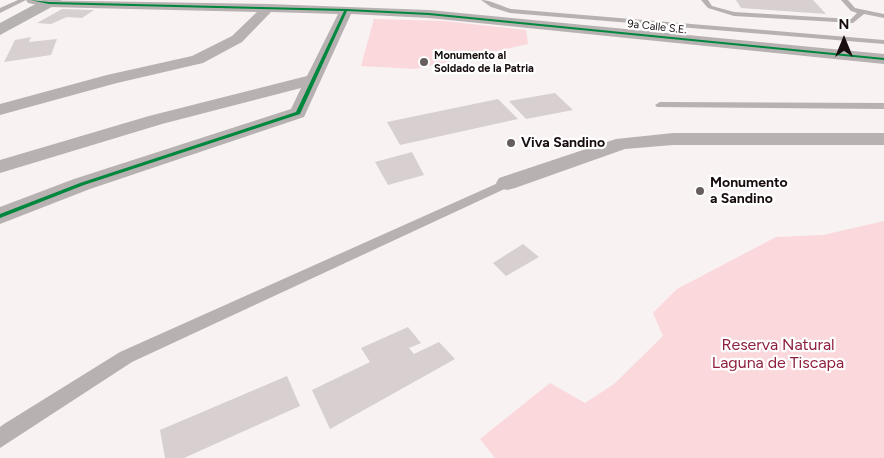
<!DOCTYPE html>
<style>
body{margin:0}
#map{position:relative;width:884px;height:458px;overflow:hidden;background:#f8f2f2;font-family:Figtree,sans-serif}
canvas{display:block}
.north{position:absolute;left:819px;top:15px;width:50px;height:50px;-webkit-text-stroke:4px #fff;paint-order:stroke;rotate:0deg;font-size:14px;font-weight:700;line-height:20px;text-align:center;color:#180e0f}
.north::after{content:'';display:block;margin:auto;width:18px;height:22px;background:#180e0f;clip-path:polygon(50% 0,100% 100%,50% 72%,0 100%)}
</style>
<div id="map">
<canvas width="884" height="458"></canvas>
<div class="north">N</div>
</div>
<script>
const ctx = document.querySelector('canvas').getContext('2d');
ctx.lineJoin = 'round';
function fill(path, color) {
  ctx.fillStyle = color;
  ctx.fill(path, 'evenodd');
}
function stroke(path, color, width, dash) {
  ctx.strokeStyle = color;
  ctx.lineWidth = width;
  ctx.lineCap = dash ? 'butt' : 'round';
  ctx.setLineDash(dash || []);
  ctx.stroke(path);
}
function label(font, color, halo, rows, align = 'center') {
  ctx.font = font + ' Figtree,sans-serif';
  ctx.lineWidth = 4.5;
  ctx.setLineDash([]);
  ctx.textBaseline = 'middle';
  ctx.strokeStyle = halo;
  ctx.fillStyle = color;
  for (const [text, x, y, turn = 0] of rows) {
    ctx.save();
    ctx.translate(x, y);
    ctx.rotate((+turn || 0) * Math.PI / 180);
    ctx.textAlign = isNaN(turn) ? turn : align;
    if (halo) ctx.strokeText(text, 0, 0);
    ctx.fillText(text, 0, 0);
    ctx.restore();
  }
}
const green = new Path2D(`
 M374 19 444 21 526 30 528 44 415 69 361 66Z
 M884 221V458H495L480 439 550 383 585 403 614 384 663 336 653 313 677 289 776 237 823 235Z`);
const building = new Path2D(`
 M736 0H813L826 14 741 8Z
 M62 9 94 10 82 18 67 17 51 24 37 23Z
 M31 37 29 42 57 39 51 55 4 62 15 40Z
 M555 93 573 110 526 119 509 101Z
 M498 99 518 119 400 145 387 122Z
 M412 152 424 175 388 185 375 162Z
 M523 244 539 257 506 276 493 263Z
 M408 327 421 343 409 348 414 354 439 342 455 359 330 429 312 390 370 362 361 348Z
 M287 376 300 406 184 458H165L160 430Z`);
const service = new Path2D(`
 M18 0H26L0 13V8Z
 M481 0C491 0 500 6 511 9L884 40V44L510 13 491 7Z
 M701 0H708L712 6 734 12 851 19 857 13 851 11 841 0H848L855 8 884 14V18L864 14 853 23 734 16 708 8Z
 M660 102 884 103V109L657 107 655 105Z
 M507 179 511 180 513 183 511 186 132 362 0 448V427L4 424 120 352Z`);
const minor = new Path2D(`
 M26 0 268 4 429 10 884 54V64L429 18 351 14 304 117 90 189 0 224V207L74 179 291 109 301 88 162 124 0 173V160L149 116 307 76 338 14 271 12 242 42 203 63 117 83 0 115V104L107 75 192 56 232 36 257 12 49 7 28 3Z
 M673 133H884V145H673L625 149 515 188 507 190 499 188 496 183 499 178 616 139Z`);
const trunk = new Path2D(`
 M43 0H61L59 3 0 35V23Z`);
const cycleway = new Path2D(`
 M30 0 49 2 346 9 429 13 884 58V60L429 15 347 11 300 114 84 185 0 218V214L80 183 296 112 344 11 49 4Z`);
const markers = [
 [424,62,5,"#665e5e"],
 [511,143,5,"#665e5e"],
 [700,191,5,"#665e5e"]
];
const farStreetnames = [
 ["9a Calle S.E.",657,27,6]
];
const farPoinames = [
 ["Monumento al",434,56],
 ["Soldado de la Patria",434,69]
];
const poiNames = [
 ["Viva Sandino",521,143],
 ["Monumento",710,183],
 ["a Sandino",710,199]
];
const nearParknames = [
 ["Reserva Natural",778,345],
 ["Laguna de Tiscapa",778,363]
];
fill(green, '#fad8db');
fill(building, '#d8cfd0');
fill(service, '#b7b1b1');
fill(minor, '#b7b1b1');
fill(trunk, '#b7b2b2');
fill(cycleway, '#00873e');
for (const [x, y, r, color] of markers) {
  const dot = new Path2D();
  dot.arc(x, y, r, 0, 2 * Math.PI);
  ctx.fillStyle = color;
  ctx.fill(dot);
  stroke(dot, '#fff', 2);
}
label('11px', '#180e0f', '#fff', farStreetnames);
label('bold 11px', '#180e0f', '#fff', farPoinames, 'left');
label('bold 14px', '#180e0f', '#fff', poiNames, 'left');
label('16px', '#8f203d', '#fff', nearParknames);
</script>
